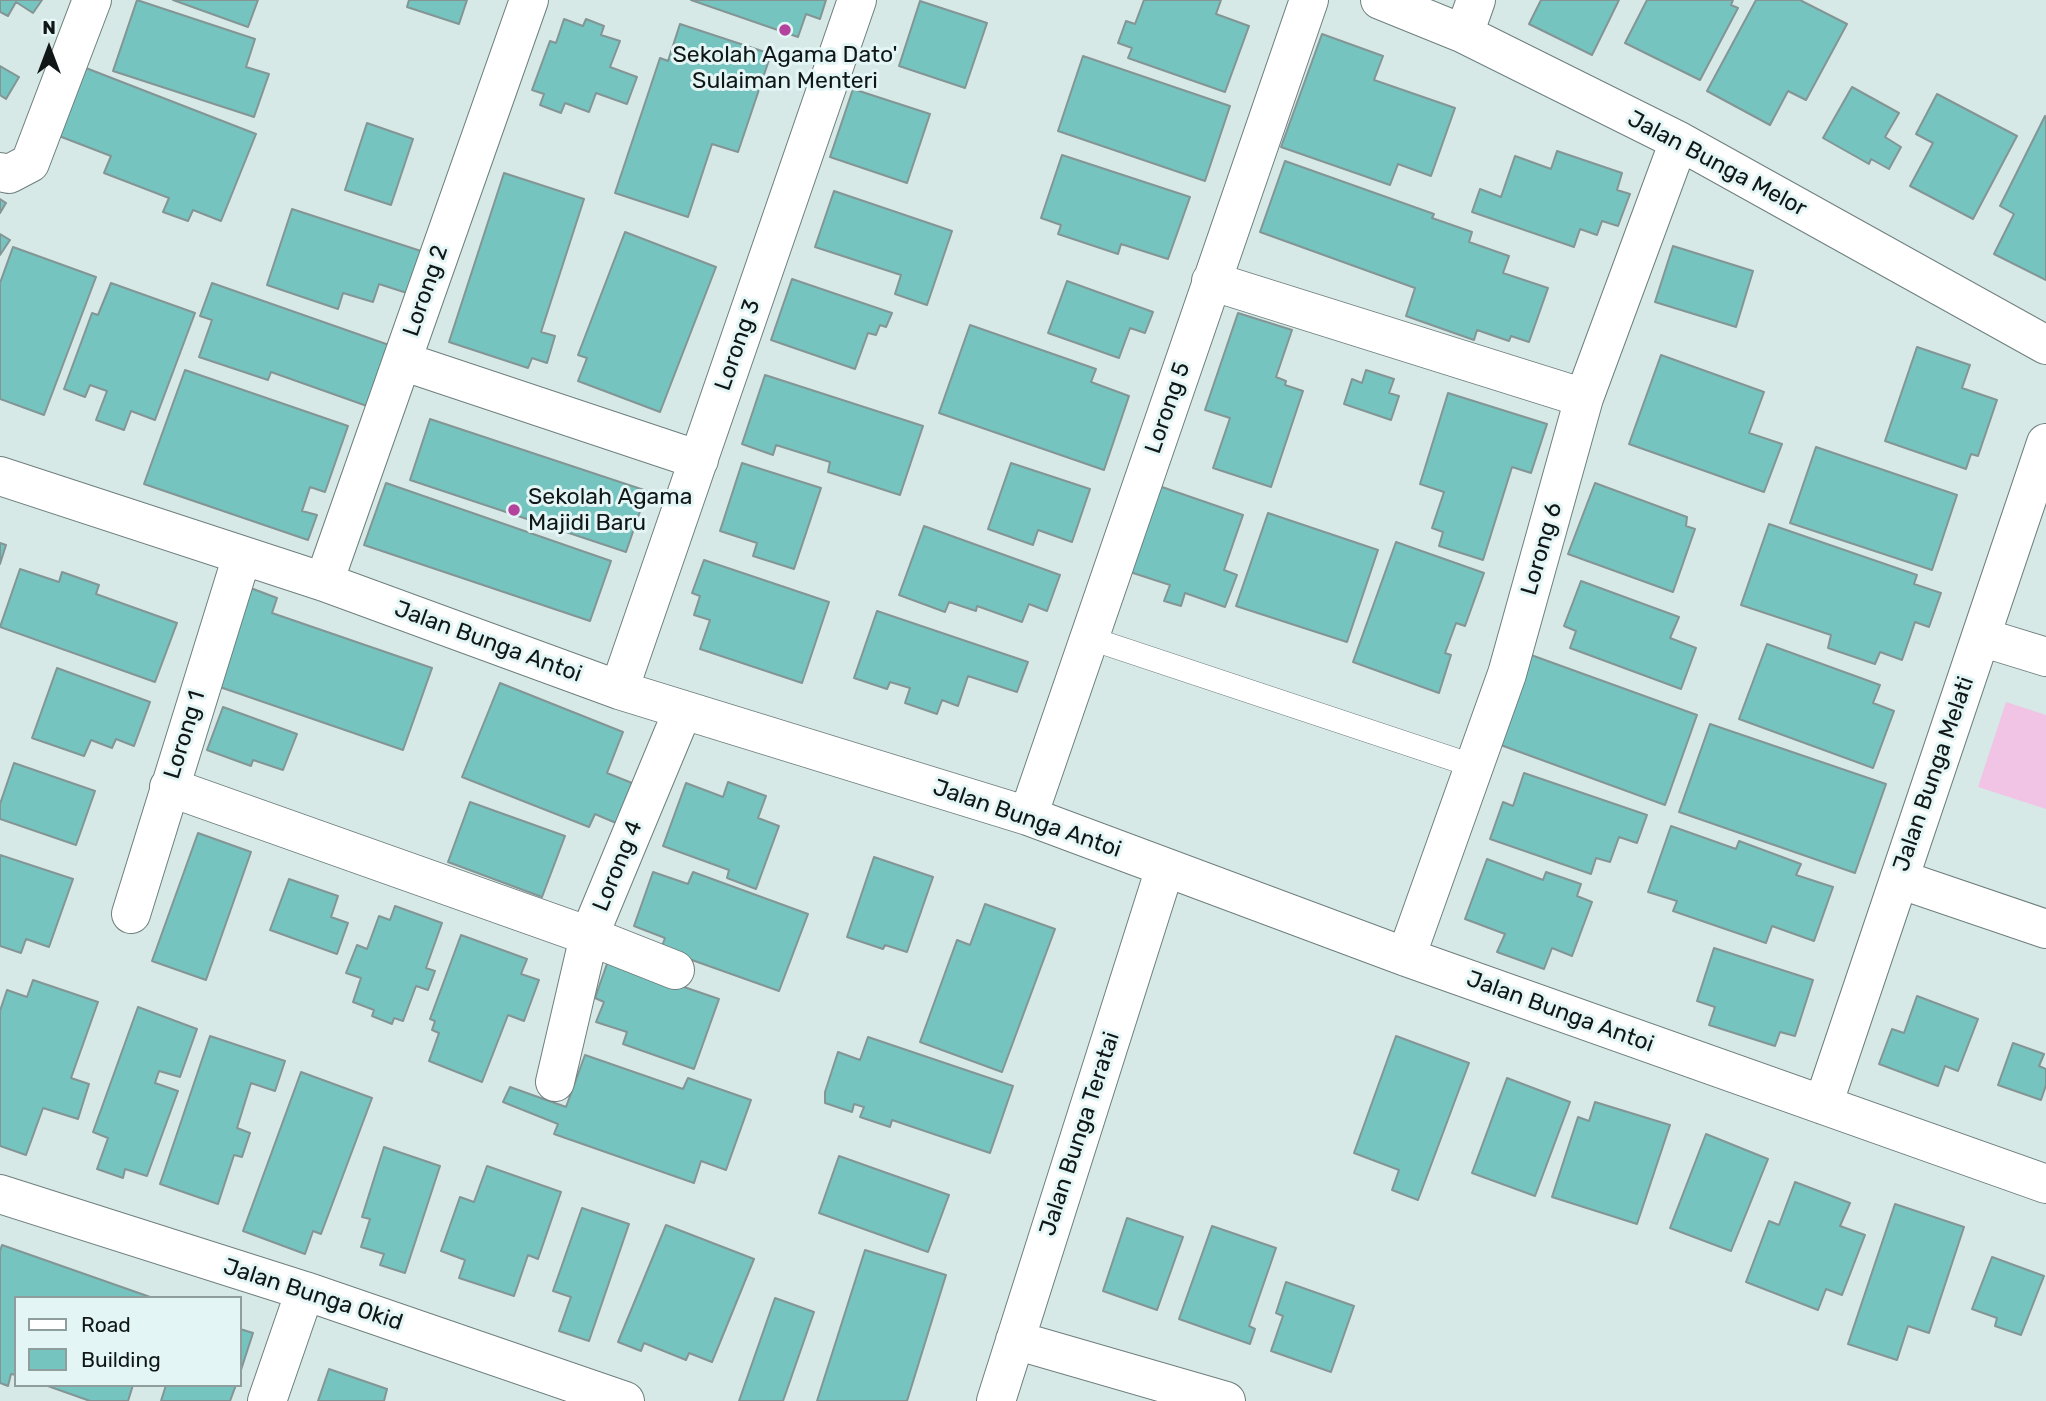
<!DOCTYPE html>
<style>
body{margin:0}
#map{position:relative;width:2046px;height:1401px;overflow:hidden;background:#d6e9e7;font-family:Rubik,sans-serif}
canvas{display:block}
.legend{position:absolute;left:14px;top:1296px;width:228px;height:91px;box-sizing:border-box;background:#e3f6f5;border:2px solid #8f9d9c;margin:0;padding:9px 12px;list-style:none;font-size:21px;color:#101716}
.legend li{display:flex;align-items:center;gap:14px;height:35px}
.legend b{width:35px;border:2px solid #8f9d9c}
.north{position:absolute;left:14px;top:14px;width:70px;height:70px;-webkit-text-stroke:5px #e3f6f5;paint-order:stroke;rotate:0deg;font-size:19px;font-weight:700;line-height:28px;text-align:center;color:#101716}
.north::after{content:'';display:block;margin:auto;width:24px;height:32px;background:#101716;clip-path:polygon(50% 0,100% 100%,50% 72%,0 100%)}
</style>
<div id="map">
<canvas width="2046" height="1401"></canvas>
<ul class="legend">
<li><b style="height:9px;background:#fff"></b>Road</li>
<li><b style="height:19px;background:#75c4c0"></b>Building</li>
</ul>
<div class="north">N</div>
</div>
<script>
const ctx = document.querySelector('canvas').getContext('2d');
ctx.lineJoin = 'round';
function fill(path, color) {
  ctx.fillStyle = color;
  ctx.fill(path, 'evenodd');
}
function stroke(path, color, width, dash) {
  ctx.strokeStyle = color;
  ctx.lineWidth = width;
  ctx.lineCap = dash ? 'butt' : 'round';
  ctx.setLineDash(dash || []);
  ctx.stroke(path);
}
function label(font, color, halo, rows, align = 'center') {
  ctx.font = font + ' Rubik,sans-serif';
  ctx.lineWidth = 6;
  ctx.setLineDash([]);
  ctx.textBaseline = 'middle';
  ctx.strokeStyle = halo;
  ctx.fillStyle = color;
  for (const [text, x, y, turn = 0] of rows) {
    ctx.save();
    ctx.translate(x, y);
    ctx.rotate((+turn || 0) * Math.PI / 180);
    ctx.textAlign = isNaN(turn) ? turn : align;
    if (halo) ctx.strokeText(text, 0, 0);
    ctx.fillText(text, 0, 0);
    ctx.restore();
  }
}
const green = new Path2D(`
 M2006 702 2046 715V809L1978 787Z`);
const building = new Path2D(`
 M0 0H42L33 13 16 2 8 16 0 12Z
 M137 0 255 39 246 67 269 74 254 117 113 71Z
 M173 0H258L248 27Z
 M409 0H467L459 24 407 7Z
 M691 0H826L820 19 806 14 798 37Z
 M1144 0H1221L1216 14 1249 26 1225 92 1128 58 1132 48 1118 43 1126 21 1135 24Z
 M1541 0H1619L1592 55 1529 24Z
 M1647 0H1733L1731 5 1738 8 1700 80 1625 43Z
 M1756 0H1800L1847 24 1806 100 1788 91 1770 125 1707 91Z
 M920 1 987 23 965 88 899 66Z
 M564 19 583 26 586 19 604 26 601 35 620 41 610 67 637 77 627 104 596 93 589 112 565 103 561 113 540 105 544 94 532 90 550 41 556 43Z
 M680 24 771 54 738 152 712 144 688 217 615 193 660 58 668 61Z
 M1322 34 1383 56 1374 80 1455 108 1431 176 1398 164 1390 185 1281 147Z
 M1083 56 1230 106 1205 181 1058 131Z
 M73 63 256 134 221 221 193 210 188 221 163 212 169 198 104 173 111 156 46 131Z
 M0 66 19 77 6 99 0 95Z
 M1852 87 1899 113 1885 137 1901 147 1889 169 1871 159 1869 164 1823 138Z
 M853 89 930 114 907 183 830 157Z
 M1937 94 2017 136 1973 219 1910 186 1933 143 1916 134Z
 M2045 116 2046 117V280L1994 254 2014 214 2000 206Z
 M367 123 413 139 391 205 345 190Z
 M1557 151 1622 173 1617 190 1630 194 1618 226 1602 221 1597 235 1580 229 1574 247 1472 212 1480 189 1501 197 1515 156 1551 169Z
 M1062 155 1190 197 1168 259 1121 244 1118 254 1058 234 1061 225 1041 218Z
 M1285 161 1434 214 1432 218 1472 232 1469 242 1509 256 1503 273 1548 288 1529 342 1511 336 1509 341 1477 330 1474 340 1406 316 1415 288 1260 232Z
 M504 173 584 199 541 332 555 336 547 363 532 358 528 368 449 342Z
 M834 191 952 231 927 305 895 294 901 275 815 247Z
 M0 199 6 203 0 213Z
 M292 209 424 252 410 294 379 284 373 302 343 293 338 309 267 285Z
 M625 232 716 267 660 412 578 381 587 358 578 355Z
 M0 234 10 240 0 255Z
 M1673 246 1753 271 1736 327 1655 302Z
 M13 247 96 277 44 415 0 399V283Z
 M792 279 892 313 886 327 880 325 876 335 868 333 855 369 771 340Z
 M1067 281 1153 312 1145 333 1130 328 1119 358 1048 333Z
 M111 283 195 313 155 420 131 411 124 430 96 420 107 391 90 385 85 397 64 389 92 313 98 315Z
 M212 283 389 345 367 406 271 372 268 380 199 357 212 320 200 316Z
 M1238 313 1292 330 1276 377 1286 381 1285 385 1303 391 1271 487 1213 468 1230 418 1205 410Z
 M970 325 1096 369 1091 382 1129 396 1104 470 939 413Z
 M1917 347 1970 365 1962 388 1997 400 1978 456 1971 454 1966 469 1885 441Z
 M1661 355 1764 392 1749 433 1782 444 1764 492 1629 444Z
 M185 370 348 426 325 492 310 487 302 511 317 515 308 540 144 484Z
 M1366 370 1394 379 1389 393 1399 396 1391 420 1344 404 1352 379 1362 383Z
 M765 375 923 426 900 495 828 472 830 462 776 445 773 455 742 444Z
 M1448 393 1547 424 1531 473 1512 467 1483 560 1439 546 1443 532 1432 528 1444 492 1420 484Z
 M430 419 647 491 626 552 410 480Z
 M1816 447 1957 495 1932 570 1790 523Z
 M742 463 821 488 794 569 753 556 757 543 720 531Z
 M1011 463 1090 489 1072 542 1038 530 1033 545 988 529Z
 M386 483 611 561 590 621 364 545Z
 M1595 483 1687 517 1686 526 1695 529 1673 592 1568 554Z
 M1159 486 1243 515 1224 570 1237 575 1225 607 1185 593 1181 606 1164 601 1170 585 1130 572Z
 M1268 513 1378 550 1347 642 1236 606Z
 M1769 524 1917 575 1914 584 1941 593 1929 627 1915 622 1902 660 1880 652 1875 664 1828 648 1831 635 1741 605Z
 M924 526 1060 575 1047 611 1029 604 1022 622 977 606 976 611 949 602 945 612 899 595Z
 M1396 542 1484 573 1465 626 1456 623 1445 653 1451 655 1439 693 1353 662Z
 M0 543 6 545 0 564Z
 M704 560 829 602 802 683 700 649 710 620 694 615 700 596 692 593Z
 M20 569 59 582 62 572 99 585 96 594 177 623 155 682 0 627Z
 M1581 581 1679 617 1670 638 1696 648 1681 689 1570 648 1576 631 1564 626Z
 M248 587 277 598 272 613 432 668 403 750 214 685Z
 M877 611 1028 662 1017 692 968 676 958 706 942 700 937 714 905 703 910 688 890 682 887 689 854 678Z
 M1767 644 1880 685 1873 703 1894 711 1873 768 1739 719Z
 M1531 655 1697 715 1665 805 1487 740Z
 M57 668 150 702 134 746 116 739 112 748 91 740 84 756 32 738Z
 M500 683 623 732 607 773 632 783 616 823 595 814 589 827 462 777Z
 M223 707 297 734 283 770 253 760 251 766 207 750Z
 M1710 724 1886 784 1855 873 1679 812Z
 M14 763 95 791 76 845 0 819V804Z
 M1524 773 1647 815 1637 843 1619 837 1610 862 1596 858 1591 874 1490 839 1503 802 1513 806Z
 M728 782 766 796 758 818 779 826 756 889 727 878 729 870 663 846 686 783 723 797Z
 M470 802 565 836 542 897 448 862Z
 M1671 826 1736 849 1739 841 1801 864 1796 875 1833 887 1814 941 1772 926 1766 943 1673 911 1677 901 1648 892Z
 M198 833 251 852 206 980 152 961Z
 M0 855 73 879 49 947 26 939 21 953 0 946Z
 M874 857 933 877 907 952 885 945 883 949 847 937Z
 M1487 859 1543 880 1546 872 1581 884 1577 896 1592 902 1572 956 1552 948 1544 969 1497 952 1505 934 1465 919Z
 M653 872 688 884 693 872 808 914 779 991 661 949 665 938 634 926Z
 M289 879 338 896 331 917 348 923 337 954 270 930Z
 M985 904 1055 929 1002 1072 920 1042 957 940 970 945Z
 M395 906 442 923 426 968 435 971 428 990 416 986 403 1021 394 1018 392 1024 372 1016 374 1010 353 1002 361 978 346 973 357 945 367 949 379 916 390 920Z
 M461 935 527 959 521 974 539 980 524 1021 508 1015 482 1082 429 1061 439 1033 432 1030 435 1021 430 1019Z
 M1714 948 1813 980 1795 1036 1780 1032 1775 1046 1709 1025 1715 1007 1697 1001Z
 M608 961 719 999 694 1069 623 1044 627 1032 596 1022 604 1002 595 998Z
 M33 980 98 1002 71 1078 89 1084 78 1119 43 1108 26 1155 0 1146V1011L7 990 27 997Z
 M1917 996 1978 1019 1958 1071 1945 1066 1938 1086 1879 1064 1892 1029 1904 1033Z
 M138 1007 197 1029 180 1077 159 1071 155 1083 178 1091 147 1176 125 1169 123 1178 97 1169 108 1138 93 1132Z
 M210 1036 285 1061 275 1091 251 1083 237 1128 250 1133 242 1157 234 1155 218 1204 160 1184Z
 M1396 1036 1469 1063 1418 1200 1392 1190 1399 1170 1354 1153Z
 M868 1037 1013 1086 990 1153 892 1120 890 1127 860 1117 864 1107 854 1104 852 1112 825 1103V1092L838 1052 860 1060Z
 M2013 1043 2044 1054 2039 1066 2046 1069V1085L2041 1100 1998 1085Z
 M585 1055 683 1089 688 1078 751 1100 726 1170 701 1161 694 1183 554 1134 558 1124 503 1102 510 1087 566 1107Z
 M301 1072 372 1098 321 1234 313 1231 305 1254 243 1231Z
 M1507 1078 1570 1102 1535 1196 1472 1173Z
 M1595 1102 1670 1125 1637 1224 1552 1197 1578 1117 1589 1121Z
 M1706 1134 1768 1159 1731 1251 1670 1228Z
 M384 1147 440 1166 405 1273 380 1265 384 1254 361 1247 370 1219 362 1217Z
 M839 1156 949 1195 928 1252 819 1213Z
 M487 1166 561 1192 538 1259 528 1255 514 1296 459 1278 465 1260 441 1251 460 1197 474 1202Z
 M1795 1182 1850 1203 1840 1226 1865 1235 1842 1295 1826 1289 1818 1310 1746 1282 1769 1221 1779 1225Z
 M1895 1204 1964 1227 1929 1333 1908 1326 1897 1360 1848 1344Z
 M582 1208 629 1224 589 1341 559 1331 571 1297 553 1291Z
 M1127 1218 1183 1237 1157 1310 1103 1291Z
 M666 1225 754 1259 712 1362 689 1353 686 1360 644 1343 641 1351 618 1342Z
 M1212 1226 1276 1248 1249 1326 1255 1329 1250 1344 1179 1319Z
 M2 1245 153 1298H16V1375L11 1374 8 1386 0 1383V1251Z
 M865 1250 946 1275 907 1401H817Z
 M1992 1257 2044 1276 2021 1335 1995 1326 1997 1318 1972 1309Z
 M1286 1282 1354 1306 1331 1372 1271 1351 1283 1316 1276 1313Z
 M775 1298 814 1312 783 1401H739Z
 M240 1329 253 1333 240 1373Z
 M329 1369 387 1389 384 1401H318Z
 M45 1385H133L128 1401H90Z
 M166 1385H236L230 1401H161Z`);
const lane = new Path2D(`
 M1089 638 1474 766`);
const street = new Path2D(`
 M1380 0 1464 34 1679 141 2046 345
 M1464 34 1476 0
 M0 172 9 174 30 163 92 0
 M1211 281 1584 398
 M402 361 699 460
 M0 476 324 582 619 690 1028 816 1406 957 2046 1184
 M324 582 529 0
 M1981 637 2046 657
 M619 690 857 0
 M169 787 589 936 555 1082
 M1028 816 1309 0
 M1899 879 2046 929
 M131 914 242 556
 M1406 957 1507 674 1584 398 1679 141
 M675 970 589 936 683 710
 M1823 1105 2046 443
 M0 1194 305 1291 625 1401
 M1015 1340 1226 1401
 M267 1401 305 1291
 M996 1401 1165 868`);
const markers = [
 [785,30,7,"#b4439e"],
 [514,510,7,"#b4439e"]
];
const poiNames = [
 ["Sekolah Agama Dato'",785,55],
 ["Sulaiman Menteri",785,81],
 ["Sekolah Agama",528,497,"left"],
 ["Majidi Baru",528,523,"left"]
];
const streetNames = [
 ["Jalan Bunga Melor",1717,164,28],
 ["Lorong 2",426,291,-71],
 ["Lorong 3",738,345,-71],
 ["Lorong 5",1168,408,-71],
 ["Lorong 6",1542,549,-74],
 ["Jalan Bunga Antoi",488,642,20],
 ["Lorong 1",185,735,-73],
 ["Jalan Bunga Melati",1934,774,-71],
 ["Jalan Bunga Antoi",1027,819,19],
 ["Lorong 4",618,866,-68],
 ["Jalan Bunga Antoi",1560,1012,20],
 ["Jalan Bunga Teratai",1080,1134,-72],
 ["Jalan Bunga Okid",313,1295,18]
];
fill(green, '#f1c4e5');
fill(building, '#75c4c0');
stroke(building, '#839594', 2);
stroke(lane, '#6e7f7d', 24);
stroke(street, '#6e7f7d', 40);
stroke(lane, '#fff', 23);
stroke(street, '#fff', 38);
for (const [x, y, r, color] of markers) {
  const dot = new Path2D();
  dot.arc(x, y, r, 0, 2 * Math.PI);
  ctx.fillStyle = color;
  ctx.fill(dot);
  stroke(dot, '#e3f6f5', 2.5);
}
label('23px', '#101716', '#e3f6f5', poiNames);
label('23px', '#101716', '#e3f6f5', streetNames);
</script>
